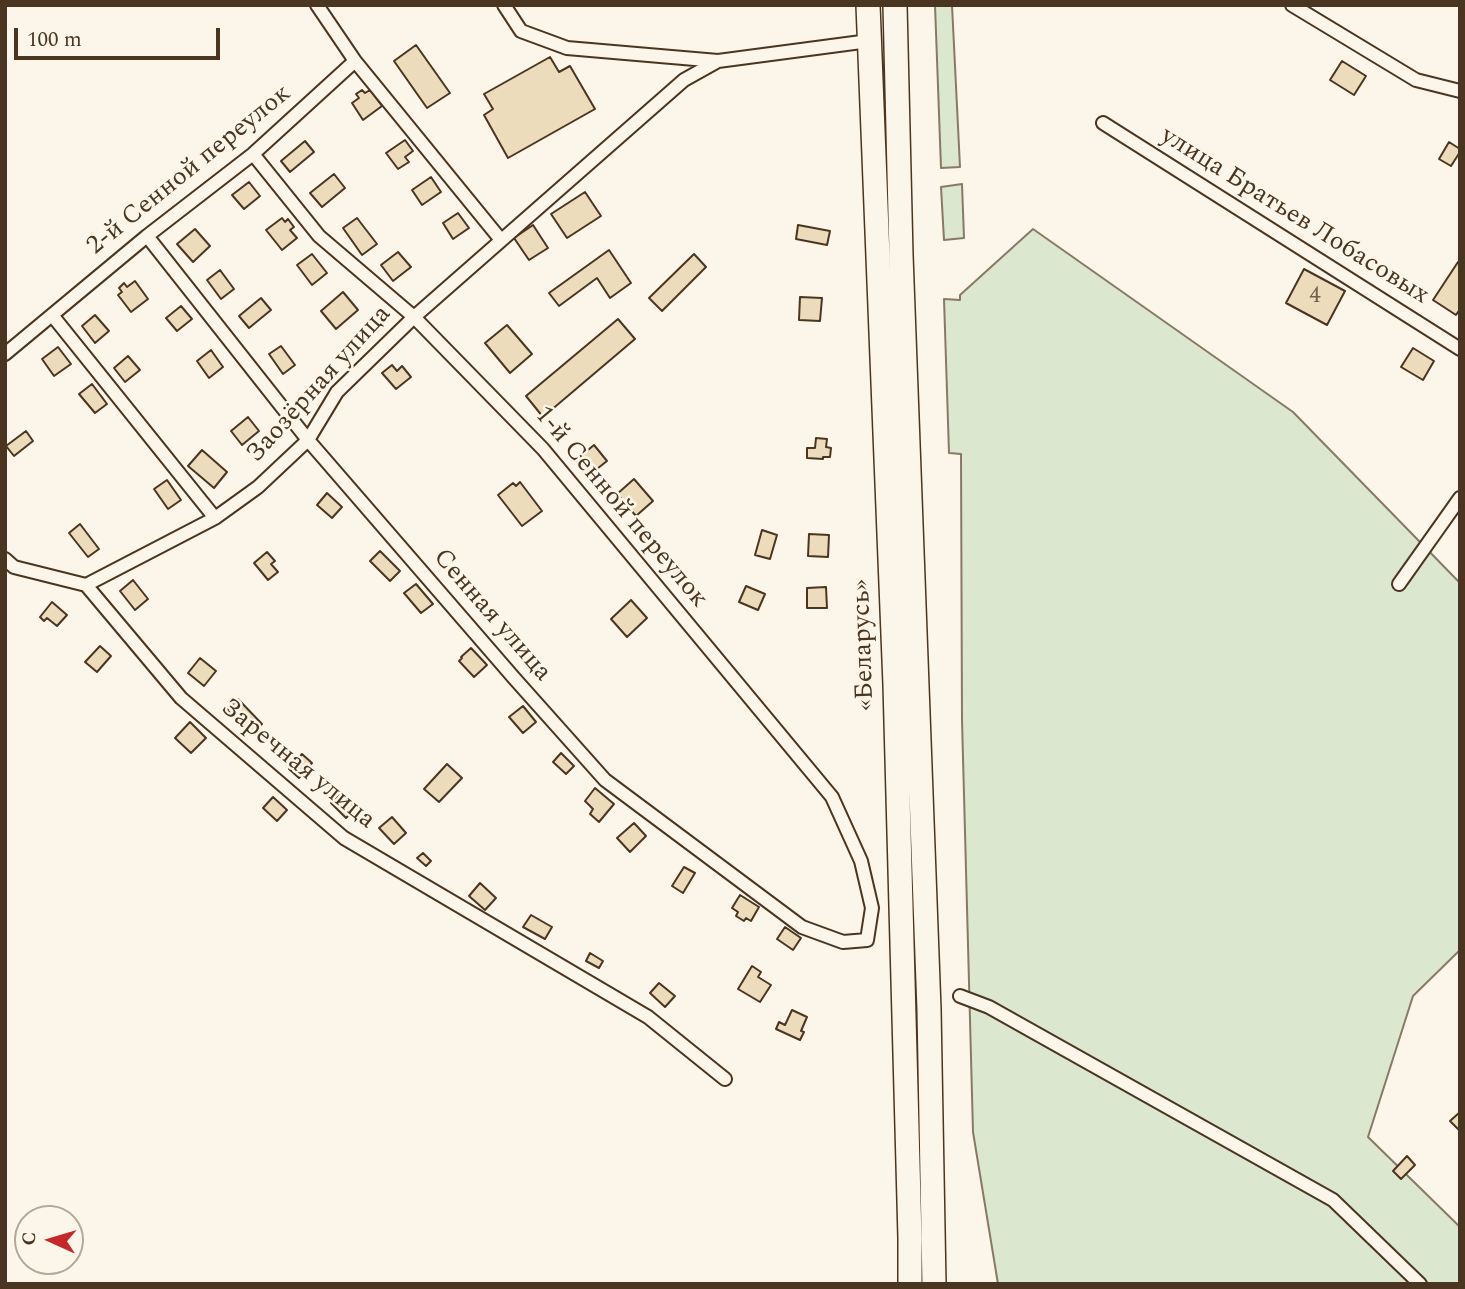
<!DOCTYPE html>
<meta charset="utf-8">
<style>
body{margin:0}
#map{position:relative;width:1465px;height:1289px;overflow:hidden;background:#fbf6e9;font-family:Spectral,serif}
canvas{display:block}
.frame{position:absolute;inset:0;border:7px solid #4a3520;pointer-events:none}
.north{position:absolute;left:14px;top:1205px;width:70px;height:70px;box-sizing:border-box;background:#fbf6e9;border:2px solid #b4a999;border-radius:50%;rotate:274deg;font-size:19px;font-weight:700;line-height:28px;text-align:center;color:#4a3520}
.north::after{content:'';display:block;margin:auto;width:24px;height:32px;background:#c62828;clip-path:polygon(50% 0,100% 100%,50% 72%,0 100%)}
.scale{position:absolute;left:14px;top:28px;width:206px;height:32px;box-sizing:border-box;border:4px solid #4a3520;border-top:0;padding-left:9px;font-size:21px;line-height:24px;white-space:nowrap;color:#4a3520;-webkit-text-stroke:5px #fbf6e9;paint-order:stroke}
</style>
<div id="map">
<canvas width="1465" height="1289"></canvas>
<div class="frame"></div>
<div class="north">С</div>
<div class="scale">100 m</div>
</div>
<script>
const ctx = document.querySelector('canvas').getContext('2d');
ctx.lineJoin = 'round';
function fill(path, color) {
  ctx.fillStyle = color;
  ctx.fill(path, 'evenodd');
}
function stroke(path, color, width, dash) {
  ctx.strokeStyle = color;
  ctx.lineWidth = width;
  ctx.lineCap = dash ? 'butt' : 'round';
  ctx.setLineDash(dash || []);
  ctx.stroke(path);
}
function label(font, color, halo, rows, align = 'center') {
  ctx.font = font + ' Spectral,serif';
  ctx.lineWidth = 5;
  ctx.setLineDash([]);
  ctx.textBaseline = 'middle';
  ctx.strokeStyle = halo;
  ctx.fillStyle = color;
  for (const [text, x, y, turn = 0] of rows) {
    ctx.save();
    ctx.translate(x, y);
    ctx.rotate((+turn || 0) * Math.PI / 180);
    ctx.textAlign = isNaN(turn) ? turn : align;
    if (halo) ctx.strokeText(text, 0, 0);
    ctx.fillText(text, 0, 0);
    ctx.restore();
  }
}
const green = new Path2D(`
 M935 5H952L960 167 941 168Z
 M962 184 964 238 944 240 941 187Z
 M1033 229 1293 412 1460 583V950L1413 996 1368 1137 1460 1227V1284H998L973 1132 962 720 961 454 949 453 944 299 960 300V295Z`);
const building = new Path2D(`
 M416 45 450 93 427 108 394 61Z
 M550 57 559 72 570 66 595 109 508 158 484 115 493 109 484 94Z
 M1342 61 1366 76 1354 95 1330 80Z
 M362 90 365 93 370 90 382 106 363 120 352 103 359 98 356 94Z
 M405 140 413 151 405 157 409 162 398 169 386 153Z
 M305 141 314 152 290 172 281 161Z
 M1449 142 1460 149V152L1451 166 1439 159Z
 M334 174 345 188 322 207 310 193Z
 M431 177 441 192 422 205 412 190Z
 M249 182 260 196 244 209 232 195Z
 M585 192 601 216 567 238 551 214Z
 M458 213 469 228 453 239 443 223Z
 M282 218 285 222 288 219 294 227 290 230 297 238 282 250 266 230Z
 M357 218 377 244 362 255 343 228Z
 M533 225 548 248 529 260 514 238Z
 M798 225 830 231 827 245 796 239Z
 M195 229 210 246 193 262 177 244Z
 M609 250 631 283 610 298 597 278 559 306 549 293Z
 M398 252 411 267 393 281 381 265Z
 M312 254 327 273 312 285 297 265Z
 M694 254 706 267 662 311 649 298Z
 M1458 262 1460 264V309L1456 315 1433 300Z
 M1304 269 1345 291 1327 325 1286 303Z
 M220 270 234 289 221 299 207 280Z
 M135 281 148 299 131 312 118 295 122 292 119 288 124 283 127 287Z
 M343 292 358 310 336 329 321 311Z
 M800 297 822 298 820 321 799 320Z
 M261 298 271 310 249 328 239 316Z
 M181 306 192 319 177 331 166 318Z
 M95 315 109 331 95 343 82 326Z
 M618 319 635 339 543 417 526 396Z
 M507 325 532 354 510 373 485 343Z
 M281 346 295 365 283 374 269 354Z
 M58 347 71 364 54 376 42 359Z
 M1413 348 1434 361 1423 380 1401 367Z
 M211 350 223 367 209 378 197 361Z
 M128 356 140 370 125 382 114 368Z
 M392 365 397 371 402 366 411 377 396 389 382 373Z
 M92 384 107 404 95 413 79 394Z
 M248 417 259 431 242 445 231 431Z
 M26 431 33 441 14 456 6 446Z
 M816 438 827 439 826 447 831 448 830 457H823V459L807 458V448H815Z
 M594 445 607 461 588 476 576 460Z
 M202 450 227 472 214 488 188 466Z
 M634 479 653 501 636 516 617 494Z
 M167 480 181 500 168 509 154 489Z
 M520 482 542 511 522 526 498 495 513 483 516 486Z
 M327 493 342 507 332 518 317 505Z
 M80 524 99 549 88 557 69 533Z
 M762 530 777 535 770 559 755 555Z
 M809 534 829 535 828 557 808 556Z
 M380 551 400 571 390 581 370 561Z
 M267 552 275 561 271 564 278 572 268 580 254 563Z
 M133 580 148 599 135 610 120 591Z
 M416 584 433 604 421 613 404 593Z
 M746 586 765 594 758 610 739 602Z
 M826 587 827 608H807V588Z
 M631 600 647 618 627 637 611 619Z
 M52 602 67 615 57 626 47 618 44 621 40 617Z
 M100 646 111 656 97 672 85 662Z
 M471 648 487 665 474 677 459 661 462 658 461 657Z
 M200 658 216 671 204 686 188 673Z
 M238 699 262 724 251 735 227 710Z
 M523 706 536 722 523 733 509 717Z
 M190 722 206 738 191 753 175 738Z
 M561 753 574 766 566 774 553 762Z
 M302 754 312 763 299 778 289 769Z
 M447 764 462 778 439 802 424 789Z
 M595 788 614 804 599 822 590 814 593 809 585 801Z
 M342 793 356 808 346 818 331 803Z
 M273 797 287 810 277 821 263 808Z
 M392 817 406 833 394 844 379 828Z
 M634 823 646 836 630 852 617 838Z
 M423 853 431 861 426 866 417 858Z
 M684 867 695 873 683 893 672 886Z
 M480 883 496 898 485 910 469 896Z
 M740 895 759 907 751 921 746 918 744 921 736 916 738 912 732 908Z
 M531 915 552 927 545 939 523 927Z
 M785 927 801 938 793 950 777 939Z
 M590 953 603 961 599 968 586 961Z
 M752 966 761 972 758 977 771 985 760 1002 738 989Z
 M659 983 675 996 665 1007 650 993Z
 M792 1010 807 1017 801 1031 804 1032 800 1040 776 1029 779 1022 785 1025Z
 M1460 1112V1131L1450 1121Z
 M1407 1156 1415 1165 1401 1179 1393 1171Z`);
const street = new Path2D(`
 M317 5 355 61 501 240
 M504 5 521 31 567 48 718 61
 M1292 5 1416 80 1460 91
 M1103 123 1460 349
 M147 236 308 440 514 678 605 780 802 927 843 942 867 940 872 908 861 861 832 797 543 449 414 317 319 236 253 154
 M52 315 215 518
 M5 354 147 236 253 154 355 61
 M5 559 14 567 86 585 181 698 344 838 648 1017 725 1079
 M1399 584 1460 498
 M86 585 215 518 258 487 308 440 337 392 414 317 684 80 718 61 869 41
 M960 996 989 1007 1333 1200 1420 1284`);
const highway = new Path2D(`
 M868 5 895 685 910 1238V1284
 M895 5 901 255 929 1009 934 1284`);
const numberNames = [
 ["4",1315,297]
];
const streetNames = [
 ["2-й Сенной переулок",190,171,-39],
 ["улица Братьев Лобасовых",1294,217,32],
 ["Заозёрная улица",320,385,-48],
 ["1-й Сенной переулок",620,508,50],
 ["Сенная улица",491,616,49],
 ["«Беларусь»",865,645,-92],
 ["Заречная улица",297,765,39]
];
fill(green, '#dce7d0');
stroke(green, '#887966', 2);
fill(building, '#ecdcbc');
stroke(building, '#4a3520', 2);
stroke(street, '#4a3520', 16);
stroke(highway, '#4a3520', 26);
stroke(street, '#fbf6e9', 12);
stroke(highway, '#fbf6e9', 23);
label('23px', '#725f47', null, numberNames);
label('26px', '#4a3520', '#fbf6e9', streetNames);
</script>
